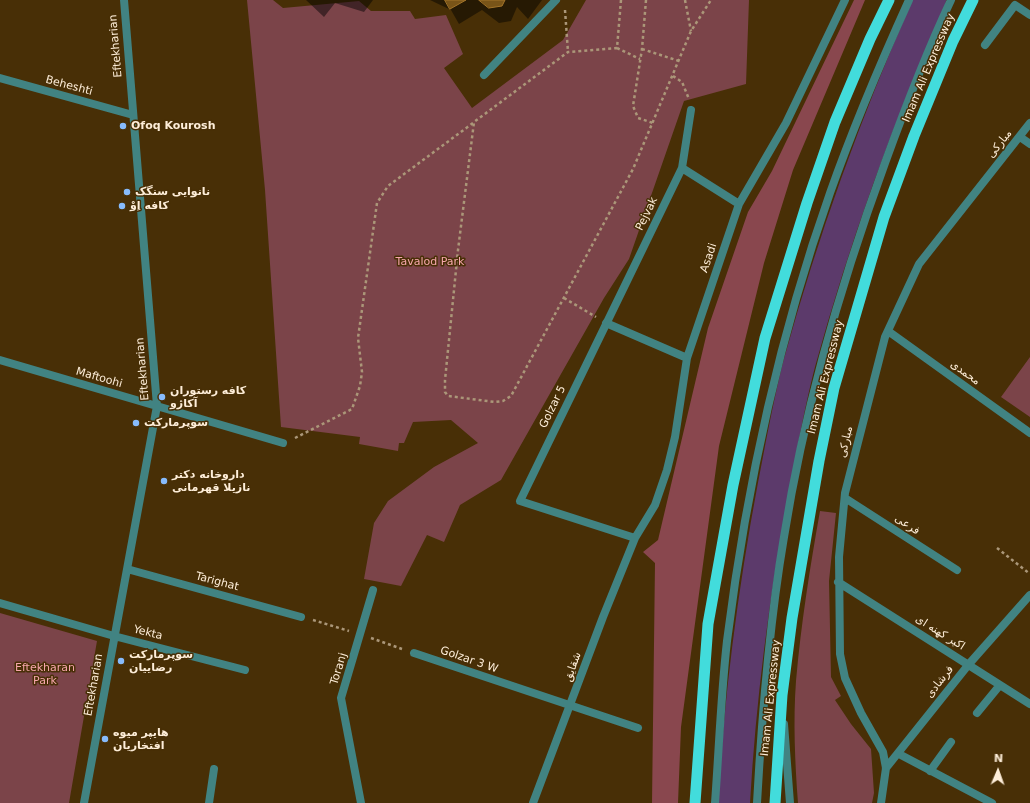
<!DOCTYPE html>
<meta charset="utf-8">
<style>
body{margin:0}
#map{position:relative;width:1030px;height:803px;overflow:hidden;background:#482f06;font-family:"DejaVu Sans",sans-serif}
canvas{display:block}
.north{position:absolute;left:978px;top:751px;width:40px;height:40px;-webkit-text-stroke:3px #482f06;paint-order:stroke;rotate:2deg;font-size:11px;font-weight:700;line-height:16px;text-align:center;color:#feeed9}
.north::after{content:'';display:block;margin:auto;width:14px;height:18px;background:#feeed9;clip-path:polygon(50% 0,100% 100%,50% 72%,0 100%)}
</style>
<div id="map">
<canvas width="1030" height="803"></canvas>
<div class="north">N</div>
</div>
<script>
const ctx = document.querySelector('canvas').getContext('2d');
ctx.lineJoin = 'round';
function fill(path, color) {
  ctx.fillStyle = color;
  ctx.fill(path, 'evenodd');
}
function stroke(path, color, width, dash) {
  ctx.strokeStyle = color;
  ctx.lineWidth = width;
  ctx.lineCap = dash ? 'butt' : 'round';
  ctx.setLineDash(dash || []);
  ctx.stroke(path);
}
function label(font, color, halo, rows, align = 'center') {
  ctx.font = font + ' "DejaVu Sans",Vazirmatn,sans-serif';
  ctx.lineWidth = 3;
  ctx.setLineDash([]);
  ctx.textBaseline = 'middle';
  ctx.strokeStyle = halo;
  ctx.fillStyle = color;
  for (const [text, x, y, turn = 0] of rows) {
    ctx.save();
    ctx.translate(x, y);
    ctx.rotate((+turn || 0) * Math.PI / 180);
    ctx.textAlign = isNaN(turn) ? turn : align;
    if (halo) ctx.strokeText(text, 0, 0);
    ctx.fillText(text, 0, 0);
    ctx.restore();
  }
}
const green = new Path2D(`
 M247 0H273L283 8 359 1 371 11H410L415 19 446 15 463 54 444 68 472 108 563 40 586 0H749L746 84 684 101 629 259 604 298 501 480 460 505 444 542 427 535 401 586 364 579 374 523 388 501 434 467 478 443 451 420 413 422 404 443H399L398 451 359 444 360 437 281 427 265 190Z
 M1030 357V417L1001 397Z
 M820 511 836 513 829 581 831 677 841 696 835 700 851 724 871 749 874 793 872 803H798C795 763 793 721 796 681 801 624 810 567 820 511Z
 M0 613 97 641 69 803H0Z`);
const forest = new Path2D(`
 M854 0H865L793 170 764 263 719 446 681 727 678 803H652L655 563 643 552 658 540 708 328 748 212 772 171Z`);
const shadow = new Path2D(`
 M306 0H373L364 12 335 3 324 17Z
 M430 0H542L528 19 517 7 511 21 499 23 482 10 459 24 451 10Z`);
const river = new Path2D(`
 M734 803C740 695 754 590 774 484 782 443 789 402 800 361 834 238 878 117 930 0`);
const building = new Path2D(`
 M445 0H466L450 9Z
 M479 0H505L502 6 489 8Z`);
const path = new Path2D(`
 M621 0 617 48 568 52 474 122 458 250 445 380V392L448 396 495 402 503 401 511 396 633 169 691 31 711 0
 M646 0 642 49 633 106 638 118 653 123
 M685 0 691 31
 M565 10 568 52
 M617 48 640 59
 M642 49 679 61
 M673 76 682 82 689 99
 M564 298 596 317
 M295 438 352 409 360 386 362 372 358 338 377 203 388 186 473 123
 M997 548 1030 574
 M313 620 349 631
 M371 638 402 649`);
const service = new Path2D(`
 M784 724 790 803
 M715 803C719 749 721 694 727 641 746 489 779 337 830 193 853 128 880 64 909 0
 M757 803C762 714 769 625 784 537 804 410 841 283 885 163 905 108 926 53 951 0`);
const minor = new Path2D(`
 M985 45 1015 5 1030 15
 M484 75 556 0
 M0 78 133 115
 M1020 137 1030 144
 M682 168 739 204
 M606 323 687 358
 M888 331 1030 433
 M0 360 283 443
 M845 498 957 570
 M635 538 520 501 682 168 691 110
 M127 569 301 617
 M838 582 1030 704
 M0 603 114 636 245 670
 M414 653 638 728
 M977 713 1000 685
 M899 754 992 803
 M886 768 969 664 1030 595
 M930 771 951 742
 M84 803 157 406 124 0
 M209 803 214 769
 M361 803 341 698 373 590
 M533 803 603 617 635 538 655 505 667 470 675 437 687 358 739 204 786 123 845 0
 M881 803 886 768 883 752 861 713 845 678 840 654 839 557 845 493 885 337 919 264 1030 123`);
const trunk = new Path2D(`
 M695 803 708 624 733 485 765 338 807 203 835 122 870 39 889 0
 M775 803 782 695 792 618 819 461 834 388 884 217 914 136 953 41 973 0`);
const markers = [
 [123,126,4,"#87bbfc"],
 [127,192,4,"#87bbfc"],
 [122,206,4,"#87bbfc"],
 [162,397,4,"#87bbfc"],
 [136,423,4,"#87bbfc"],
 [164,481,4,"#87bbfc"],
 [121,661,4,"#87bbfc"],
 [105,739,4,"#87bbfc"]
];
const streetNames = [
 ["Eftekharian",116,46,-95],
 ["Imam Ali Expressway",929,68,-67],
 ["Beheshti",69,86,15],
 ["مبارکی",1000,144,-52],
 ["Pejvak",647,214,-64],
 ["Asadi",709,258,-71],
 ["Eftekharian",143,369,-95],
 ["محمدی",965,373,36],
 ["Imam Ali Expressway",826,377,-76],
 ["Maftoohi",99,378,16],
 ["Golzar 5",553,407,-64],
 ["مبارکی",846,442,-77],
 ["فرعی",907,525,33],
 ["Tarighat",217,582,15],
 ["Yekta",148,633,14],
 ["اکبر کهنه ای",940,633,32],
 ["Golzar 3 W",469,660,19],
 ["شقایق",573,667,-70],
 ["Toranj",339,669,-73],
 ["فرشادی",940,682,-52],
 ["Eftekharian",94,685,-80],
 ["Imam Ali Expressway",771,698,-84]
];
const poiNames = [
 ["Ofoq Kourosh",131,126],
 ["نانوایی سنگک",135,192],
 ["کافه اِوْ",130,206],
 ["کافه رستوران",170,391],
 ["آکاژو",170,404],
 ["سوپرمارکت",144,423],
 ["داروخانه دکتر",172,475],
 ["نازیلا قهرمانی",172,488],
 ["سوپرمارکت",129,655],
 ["رضاییان",129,668],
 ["هایپر میوه",113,733],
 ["افتخاریان",113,746]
];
const parkNames = [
 ["Tavalod Park",430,262],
 ["Eftekharan",45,668],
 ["Park",45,681]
];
fill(green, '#7b4449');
fill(forest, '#89474e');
fill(shadow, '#0007');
stroke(river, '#5c3a6b', 32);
fill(building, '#795418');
stroke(building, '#a4752a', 1);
stroke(path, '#ab9779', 2.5, [3, 3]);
stroke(service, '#418382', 8);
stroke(minor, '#418382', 8);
stroke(trunk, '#42dcdc', 11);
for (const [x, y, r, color] of markers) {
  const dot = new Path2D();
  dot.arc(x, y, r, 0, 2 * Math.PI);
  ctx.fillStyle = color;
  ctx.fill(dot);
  stroke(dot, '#482f06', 1.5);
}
label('11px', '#feeed9', '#482f06', streetNames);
label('bold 11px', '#feeed9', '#482f06', poiNames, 'left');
label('11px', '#f7a7ad', '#482f06', parkNames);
</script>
